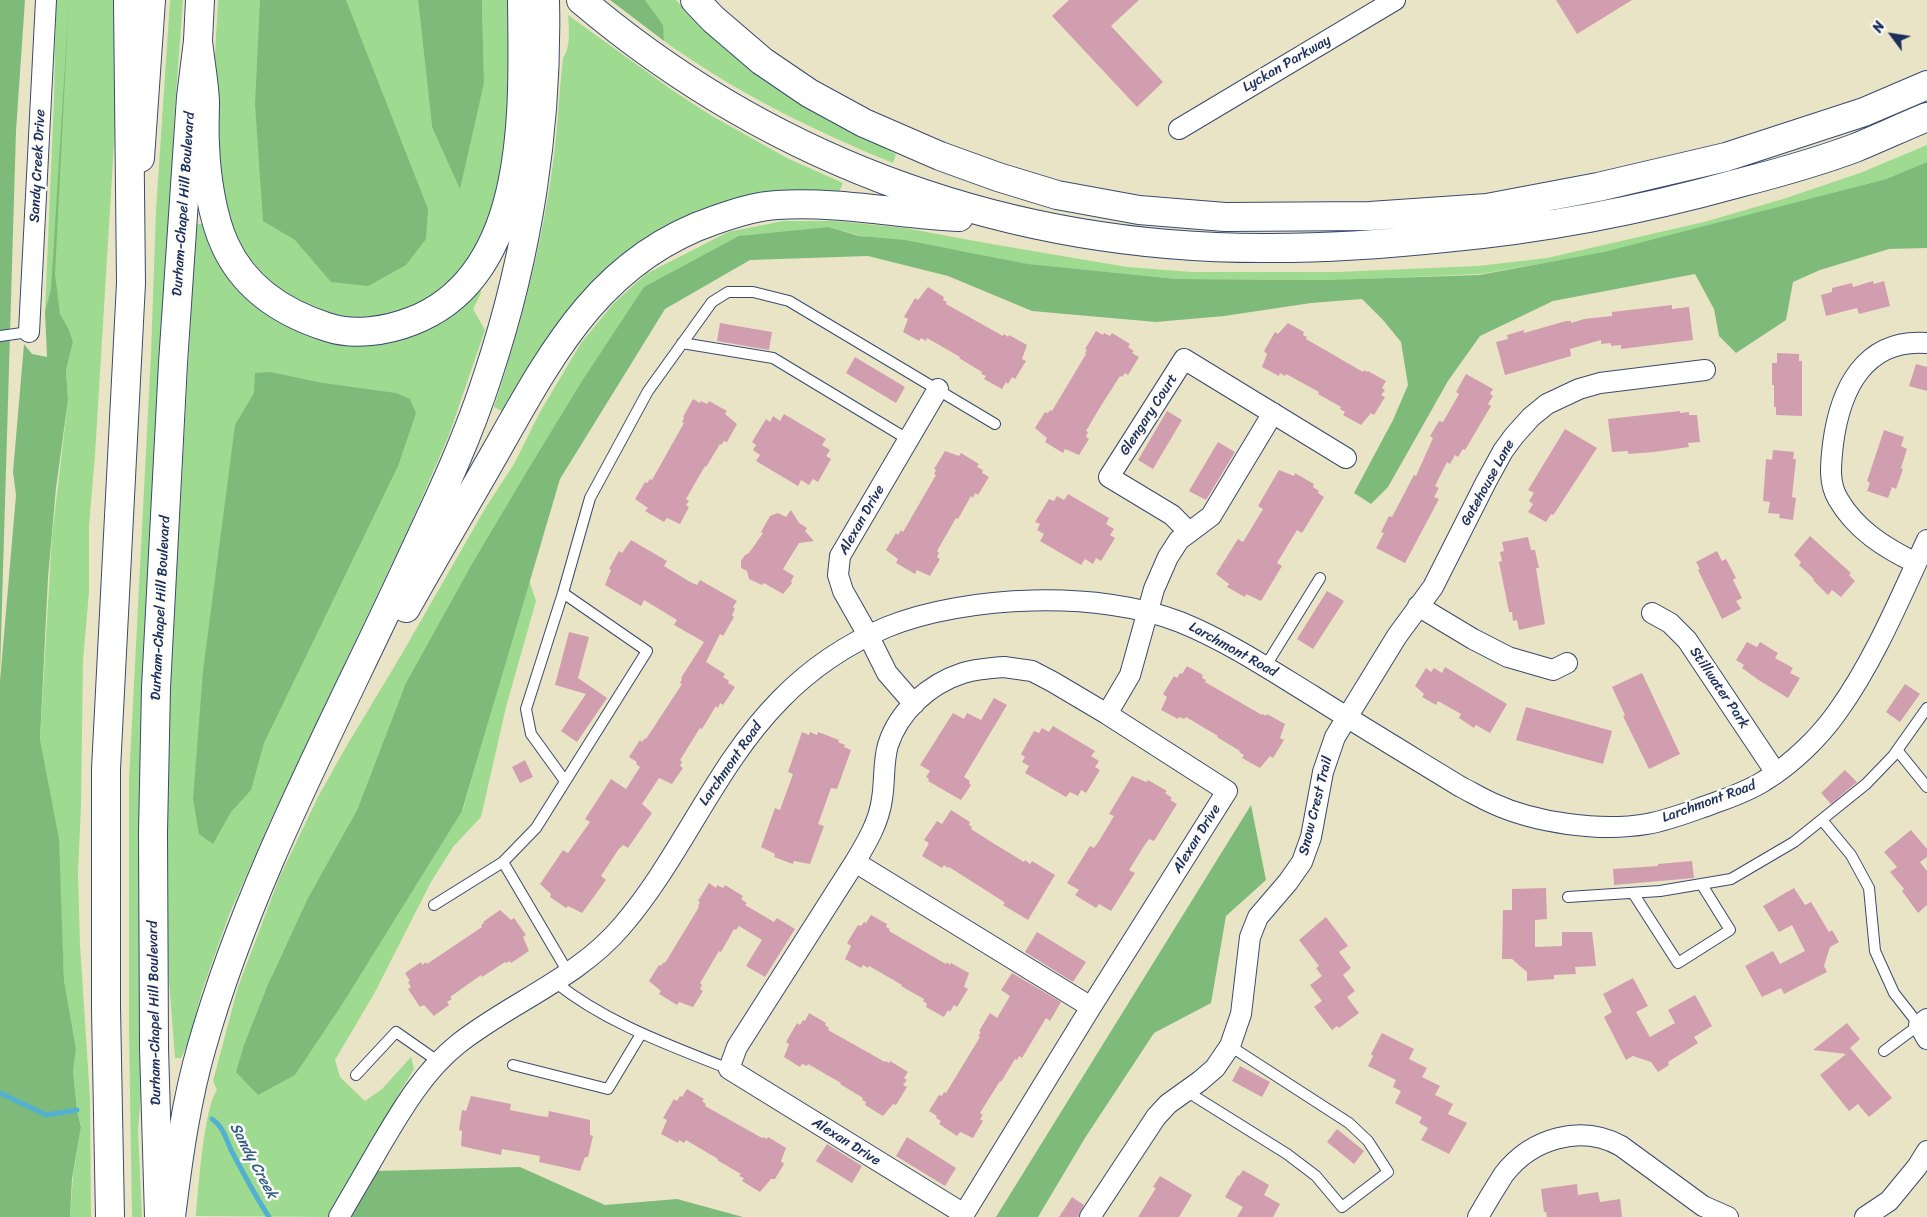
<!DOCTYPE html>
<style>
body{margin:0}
#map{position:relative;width:1927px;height:1217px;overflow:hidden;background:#eae4c6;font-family:Sriracha,sans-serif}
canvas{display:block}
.north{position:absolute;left:1867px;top:10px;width:50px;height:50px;-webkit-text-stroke:4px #fdfcf7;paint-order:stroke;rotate:301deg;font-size:14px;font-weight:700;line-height:20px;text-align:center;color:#1b2f5e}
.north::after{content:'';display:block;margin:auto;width:18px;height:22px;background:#1b2f5e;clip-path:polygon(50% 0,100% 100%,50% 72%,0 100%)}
</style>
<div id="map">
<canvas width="1927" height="1217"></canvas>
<div class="north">N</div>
</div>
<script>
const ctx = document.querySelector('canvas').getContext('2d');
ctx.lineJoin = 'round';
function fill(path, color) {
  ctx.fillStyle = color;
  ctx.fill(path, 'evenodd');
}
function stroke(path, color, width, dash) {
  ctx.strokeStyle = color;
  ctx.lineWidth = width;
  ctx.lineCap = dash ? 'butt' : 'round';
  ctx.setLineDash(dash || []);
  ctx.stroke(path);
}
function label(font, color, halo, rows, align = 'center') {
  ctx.font = font + ' Sriracha,sans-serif';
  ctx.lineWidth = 5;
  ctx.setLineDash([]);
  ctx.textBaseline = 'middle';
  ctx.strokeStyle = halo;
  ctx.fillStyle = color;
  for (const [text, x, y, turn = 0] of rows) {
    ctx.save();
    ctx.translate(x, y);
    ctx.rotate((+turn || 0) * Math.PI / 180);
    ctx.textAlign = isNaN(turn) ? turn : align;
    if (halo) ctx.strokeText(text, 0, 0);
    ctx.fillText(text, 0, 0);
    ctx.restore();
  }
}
const green = new Path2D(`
 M56 0H116V111L95 455 89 526V592L83 660 81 805 78 874 80 945 90 1098 91 1217H70L73 1176 81 1126 77 1110 73 1070 76 1047 64 980 58 837 40 739 52 536 68 400 66 370 73 342 45 312 54 98Z
 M170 0H183L174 122 170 220 141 1094 138 1130 142 1217H132L129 1030V780L151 354 156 210Z
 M218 0H418L432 127 484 83 482 0H513L505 160 484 237 466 265 429 302 380 320 319 316 268 289 229 236 212 107Z
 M645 0H676L697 22 793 98 825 117 896 154 893 163C812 130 735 92 664 41L662 25Z
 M568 15 672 90 712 116 789 159 843 183 837 196 674 226 506 413 494 407C521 325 543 242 554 156 558 124 559 91 563 58 571 47 569 28 568 15Z
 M1927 145V162L1886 179 1603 253 1480 274 1343 280 1177 279 1026 264 962 251 861 236 829 227 644 287 309 897 271 977 463 809 529 580 536 601 506 707 481 817 453 847 431 882 374 994 335 1060 340 1077 365 1101 382 1089 411 1057 414 1069 398 1095 387 1119 329 1217 196 1216C198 1192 204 1107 217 1090L213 1081 238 987 280 876 318 797 343 752 403 652 486 507 514 464 540 412 581 343 614 303 646 274 728 232 783 221H837L905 228 986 243 1127 267 1192 272H1337L1478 266 1547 258 1704 222 1783 199 1860 173Z
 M196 224H208L219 252 338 341 479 282 481 293 473 309 485 330 449 435 410 525 271 819 229 915 202 991 188 1043 181 1058H175L166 942 167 786 172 654Z`);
const forest = new Path2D(`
 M0 0H25L16 131 0 672Z
 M69 0 55 274 60 314 68 328 73 342 66 370 68 400 56 488 48 578 40 739 59 839 64 980 76 1048 73 1071 77 1110 81 1127 72 1179 70 1217H0V681L16 495 13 472 24 344 32 354 47 357 45 312 51 289Z
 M260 0H346L428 209 426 239 406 265 368 286 331 282 295 240 263 221 255 104Z
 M418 0H482L484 83 460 189 432 127Z
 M610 0H645L663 25 664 41Z
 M1927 162V248L1889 249 1820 270 1793 282 1786 320 1736 353 1719 336 1714 309 1695 274 1553 301 1480 336 1448 381 1388 487 1371 504 1354 493 1393 420 1408 385 1401 342 1383 320 1362 299 1311 303 1224 316 1156 322 1032 311 948 276 868 256 750 260 665 309 560 479 462 811 343 1003 295 1075 258 1095 236 1072 244 1045 269 982 308 898 358 808 406 683 472 564 526 473 582 381 644 287 739 236 829 227 859 236 905 240 1028 264 1177 279 1329 280 1479 275 1604 252 1886 179Z
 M270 372 323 383 396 393 410 399 416 413 398 466 264 743 251 790 231 812 213 844 199 834 193 799 203 671 235 425 254 393 255 373Z
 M1251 805 1266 880 1226 916 1211 1003 1154 1033 1085 1138 1038 1217H996Z
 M520 1167 605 1205 677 1199 743 1217H350L377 1171Z`);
const stream = new Path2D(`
 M0 1093 46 1115 77 1110
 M212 1119C224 1127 226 1140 232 1152 244 1174 255 1196 269 1217`);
const building = new Path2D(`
 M1069 0H1139L1111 26 1163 82 1137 107 1052 16Z
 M1556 0H1632L1577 34Z
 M1873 281 1874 284 1884 281 1890 306 1859 314 1857 308 1826 316 1821 295 1832 292V288L1852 283 1853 287Z
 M928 287 944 297 943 300 947 302 946 304 1003 336 1004 334 1008 337 1009 335 1027 345 1022 359 1026 361 1015 379 1012 377 1008 384 1006 382 1002 389 984 379 986 376 981 374 982 372 959 358 960 357 927 338 926 341 921 338 919 341 903 332 908 319 904 317 915 298 918 300Z
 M1672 305V309L1689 307 1693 340 1621 349V345L1611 346V343L1601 344V340L1570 349 1571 356 1505 375 1496 342 1508 339 1507 335 1524 330V333L1566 321H1571V323L1584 319 1612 316V312Z
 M720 323 772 332 769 350 717 341Z
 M1288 323 1304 332 1303 335 1307 337 1306 339 1363 372 1364 370 1367 372 1368 371 1386 381 1382 388 1385 390 1381 395 1385 397 1374 415 1371 413 1361 425 1343 415 1345 412 1340 409 1341 407 1318 394 1319 392 1286 374 1285 376 1280 373 1279 376 1262 367 1267 354 1264 351 1275 332 1278 334Z
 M1096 331 1103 335 1104 333 1110 336 1112 333 1130 344 1128 347 1134 351 1132 353 1139 357 1128 375 1125 373 1122 377 1120 376 1099 409 1086 431 1088 432 1086 437 1089 439 1079 455 1065 449 1063 453 1045 442 1047 438 1035 428 1045 412 1048 413 1050 410 1052 411 1086 354 1085 353 1087 350 1085 349Z
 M1777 353 1799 354V361H1802V416L1776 415V407H1774V385H1772V363H1777Z
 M855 357 905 387 896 403 846 373Z
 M1916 364 1927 367V391L1909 386Z
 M1466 374 1493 389 1490 394 1493 396 1488 404 1491 406 1465 450 1463 449 1458 457 1455 455 1450 464 1447 462 1435 486 1439 488 1434 497 1439 499 1405 563 1376 548 1384 533 1381 532 1389 516 1392 517 1414 475 1416 476 1433 438 1430 436 1439 421 1443 422 1459 394 1456 392Z
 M693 399 700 403 701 401 707 404 709 401 727 411 725 414 737 424 727 442 724 441 721 445 720 444 706 467 705 466 686 499 689 501 686 505 689 507 680 524 667 518 664 522 645 511 648 508 635 499 645 482 647 483 650 479 652 480 684 423 682 422 684 418 683 417Z
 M1167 411 1182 420 1153 469 1138 460Z
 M1680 411V413L1689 412V415H1697L1700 442 1688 443 1689 447 1654 452 1628 454V451L1612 452 1608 419Z
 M784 414 826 439 822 445 830 450 826 456 831 459 818 482 813 479 809 485 801 480 798 486 756 461 760 455 753 450 756 445 752 442 766 419 770 422 773 416 780 421Z
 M1565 429 1597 448 1556 511 1553 515 1551 514 1546 522 1528 512 1533 504 1529 501 1534 493 1528 490Z
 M1884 430 1904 437 1901 446 1907 449 1901 468 1903 469 1896 489 1892 487 1888 498 1867 491 1870 483 1867 481Z
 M1218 442 1235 452 1206 500 1189 491Z
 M1773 450 1794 452 1793 459H1796L1792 497 1796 498 1793 520 1779 518 1780 514 1768 513 1770 502 1763 501 1766 459 1772 460Z
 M945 451 959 456 961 453 979 464 977 467 983 470 982 473 989 477 978 495 975 493 973 498 971 496 958 519 956 518 937 551 939 553 937 557 940 559 930 576 917 570 915 574 896 563 898 559 886 550 896 533 898 535 901 530 903 532 936 475 934 474 936 470 934 469Z
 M1279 470 1294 476 1295 473 1314 484 1313 487 1319 491 1318 493 1324 497 1302 533 1297 530 1277 563 1282 566 1261 601 1246 594 1245 597 1227 587 1229 584 1216 574 1238 539 1243 542 1263 509 1258 506Z
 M1068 494 1109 518 1106 524 1114 529 1110 535 1115 538 1101 561 1096 558 1093 564 1085 559 1081 565 1040 541 1044 534 1037 530 1040 524 1035 522 1049 499 1054 501 1057 496 1064 500Z
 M791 510 799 523 807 528 805 531 814 541 799 543 783 569 794 576 791 581 792 583 783 594 764 583 762 585 749 579 747 571 741 568V561L745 555 749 553 763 533 761 532 770 516 778 513 786 517Z
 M1810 536 1851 573 1849 575 1855 581 1841 597 1832 590 1828 595 1813 580 1814 579 1799 565 1801 562 1794 555Z
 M1528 537 1531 550H1535L1539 568H1536L1545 624 1519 630 1517 620 1513 621 1512 612H1509L1499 562 1502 561 1500 552 1504 551 1502 542Z
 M631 540 667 561 664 566 690 582 697 585 700 580 737 601 733 607 735 609 732 615 734 617 723 636 720 634 706 662 725 674 723 677 729 681 728 683 735 687 723 705 720 703 718 708 716 706 702 729 700 728 680 760 682 762 680 766 683 768 672 784 659 778 642 804 652 813 628 848 623 845 618 850 601 876 606 880 582 913 568 906 566 908 550 897 551 894 540 884 563 850 568 853 590 822 585 819 611 779 626 789 640 767 636 764 637 762 629 757 640 740 642 742 645 738 646 739 682 684 680 683 682 679 681 678 704 642 674 625 677 620 659 609 644 600 641 606 605 585 611 570 609 569 619 551 622 553Z
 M1717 551 1722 561 1726 559 1736 578 1733 580 1742 598 1736 601 1741 609 1722 619 1698 570 1700 569 1696 562Z
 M1327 591 1344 601 1313 649 1297 639Z
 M569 632 589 637 578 678 607 698 577 742 561 731 586 694 555 685Z
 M1747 642 1757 647 1760 642 1778 653 1775 658 1793 668 1790 673 1800 678 1788 698 1760 681 1742 668 1744 665 1736 660Z
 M1187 666 1203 675 1202 678 1206 680 1205 682 1262 715 1263 714 1266 716 1267 714 1285 724 1280 738 1284 740 1273 758 1270 756 1260 768 1242 758 1244 755 1239 752 1240 751 1217 737 1218 736 1186 717 1184 719 1179 717 1178 719 1161 710 1167 697 1163 694 1174 676 1177 678 1180 673 1182 674Z
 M1445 667 1507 704 1490 733 1476 725 1474 728 1459 718 1461 714 1438 701 1436 705 1422 697 1424 694 1415 686 1426 668 1431 672 1434 668 1442 673Z
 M1642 673 1680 754 1649 769 1623 716 1625 715 1612 687Z
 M1905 684 1920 694 1900 722 1886 712Z
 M994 698 1007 705 964 777 970 781 969 783 971 785 961 800 928 781 929 779 926 777 930 771 920 765 953 713 964 719 967 713 981 720Z
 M1526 707 1612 731 1603 764 1516 740Z
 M1053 726 1095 751 1091 756 1099 761 1095 767 1100 770 1086 793 1081 790 1078 796 1070 792 1066 797 1025 773 1029 766 1022 762 1025 757 1021 754 1034 731 1039 733 1042 728 1049 732Z
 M802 732 809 735 810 732 817 735 818 732 839 740 838 742 845 745 844 747 851 750 837 789 831 788 821 816 818 824 824 826 810 864 794 861 793 864 774 857 775 854 761 847 775 808 780 810 793 774 788 772Z
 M525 760 533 777 520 783 512 767Z
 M1845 770 1857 782 1831 804 1821 793Z
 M1132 776 1146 782 1148 780 1167 791 1165 793 1172 798 1170 800 1177 804 1154 841 1149 839 1144 846 1129 870 1135 873 1111 911 1099 904 1096 908 1075 895 1079 890 1067 883 1090 846 1094 848 1099 841 1114 816 1109 814Z
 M951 810 970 822 969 825 972 827 971 829 993 843 1024 862 1025 860 1030 864 1032 861 1055 875 1028 920 1003 905 1005 903 1001 900 949 867 948 868 944 865 942 868 922 856 929 843 924 840 937 821 942 824Z
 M1911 830 1927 849V857L1920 862 1927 871V905L1918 913 1902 891 1904 889 1890 872 1897 867 1884 852Z
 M1692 861 1694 878 1614 885 1613 869 1658 866V864Z
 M709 883 716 888 717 885 723 888 725 885 743 896 741 899 747 903 745 905 774 922 777 918 795 929 765 977 746 966 762 940 739 926 736 930 734 929 721 952 719 951 700 983 702 985 700 989 703 991 693 1007 679 1002 677 1005 659 994 661 991 649 981 659 965 661 966 664 962 665 963 699 907 698 906 700 902 698 901Z
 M1546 888 1547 919 1535 920V947L1562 946V932H1592L1596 966 1575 967 1576 974 1554 975V979L1527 981V972L1512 959H1502L1503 910H1512V889Z
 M1794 888 1805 905 1811 902 1829 932 1832 930 1839 942 1830 947 1824 966 1827 972 1784 994 1781 988 1762 997 1745 966 1773 951 1780 964 1805 951 1792 925 1779 932 1763 906Z
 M500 910 511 920 514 918 526 935 523 937 529 951 511 963 510 961 506 963 505 962 482 977 481 975 450 997 452 999 447 1002 449 1005 434 1016 424 1005 420 1007 408 989 411 987 408 982 410 981 405 973 421 962 422 965 426 962 427 964 482 927 481 925 484 923 483 922Z
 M871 915 887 924 886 927 890 929 889 931 946 964 947 962 950 965 951 963 969 973 964 987 968 989 957 1007 954 1005 950 1012 948 1010 944 1017 926 1007 927 1004 923 1001 924 999 901 986 902 985 869 966 868 968 863 965 861 968 845 959 851 946 847 943 858 925 861 926 864 922 866 923Z
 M1326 917 1348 946 1339 952 1351 968 1343 975 1355 991 1347 997 1359 1013 1339 1028 1337 1026 1332 1030 1314 1007 1322 1001 1310 985 1322 976 1316 968 1319 966 1299 940Z
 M1037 932 1086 962 1073 982 1025 952Z
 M1012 973 1061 1002 1050 1021 1046 1018 1022 1058 1019 1056 1017 1060 1015 1059 1001 1082 1000 1081 980 1113 983 1115 980 1119 983 1121 973 1138 960 1132 957 1136 939 1124 941 1121 936 1118 937 1116 929 1111 939 1095 942 1096 944 1092 946 1093 980 1037 978 1036 981 1032 979 1031 990 1013 997 1018 1010 996 1001 990Z
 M1633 978 1648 1006 1636 1012 1650 1037 1675 1023 1668 1010 1695 995 1712 1026 1694 1037 1698 1043 1668 1062 1669 1065 1658 1072 1651 1062 1633 1056 1626 1060 1604 1017 1612 1012 1603 994Z
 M809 1013 826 1023 825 1025 829 1028 828 1030 885 1062 886 1061 889 1063 890 1061 908 1072 904 1078 907 1080 903 1085 907 1087 896 1105 893 1104 883 1116 865 1105 866 1102 862 1100 863 1098 840 1084 841 1083 808 1064 807 1066 802 1064 800 1067 784 1057 789 1044 786 1042 797 1023 800 1025 803 1020 805 1021Z
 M1847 1023 1860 1039 1850 1048 1892 1098 1869 1117 1858 1104 1849 1111 1820 1075 1846 1054 1813 1050Z
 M1382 1033 1414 1049 1409 1059 1427 1068 1422 1077 1440 1086 1435 1095 1453 1104 1448 1114 1467 1123 1449 1154 1421 1140 1428 1128 1419 1123 1422 1117 1395 1103 1401 1091 1393 1087 1396 1080 1368 1066 1373 1056 1371 1054Z
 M1240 1066 1270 1082 1262 1097 1232 1081Z
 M687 1089 704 1099 702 1101 706 1104 705 1106 762 1138 763 1137 767 1139 768 1137 786 1148 781 1161 784 1164 775 1179H771L760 1192 742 1181 744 1178 739 1176 741 1174 717 1160 718 1159 686 1140 684 1143 679 1140 678 1143 661 1134 667 1120 663 1118 674 1099 677 1101 680 1096 682 1097Z
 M471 1096 511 1104 510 1110 540 1116 548 1117 549 1111 590 1120V1135L593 1136 588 1157H585L580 1171 539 1162 540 1156 502 1149 501 1155 461 1146 462 1131 459 1130 462 1110 466 1111Z
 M1337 1129 1364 1151 1354 1164 1327 1142Z
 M907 1137 956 1168 945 1186 896 1156Z
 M827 1144 862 1166 852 1183 816 1161Z
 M1243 1170 1269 1185 1264 1195 1280 1204 1273 1217H1237L1243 1207 1225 1197 1238 1175 1239 1176Z
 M1160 1176 1192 1195 1179 1217H1138L1156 1188 1153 1187Z
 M1577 1184 1578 1195 1598 1192 1600 1202 1620 1199 1622 1217H1547L1546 1212H1544L1541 1189Z
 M1072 1197 1084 1205 1078 1217H1059Z`);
const lane = new Path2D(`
 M0 336 29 332
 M682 343 773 358 909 440
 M1265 667 1320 578
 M1897 750 1927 787
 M565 781 531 734 526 709 563 593 590 498 648 391 712 302 728 292H753L789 301 995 424
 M1822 820 1851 855 1869 888 1875 951 1894 993 1919 1025 1884 1051
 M503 862 569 974
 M1633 893 1678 963 1730 930 1702 885
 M1568 897 1660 891 1731 879 1794 842 1866 784 1893 756 1927 708
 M434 905 503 862 536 828 647 651 563 593
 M555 982C606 1023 669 1045 729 1069
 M513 1065 608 1089 641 1034
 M356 1075 396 1032 439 1062
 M1186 1091 1287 1154 1316 1176 1342 1207 1388 1172 1368 1141 1349 1123 1230 1046`);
const street = new Path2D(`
 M1179 129 1395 0
 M29 332 46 0
 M1189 532 1172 515 1109 477 1184 359 1346 458
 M1916 563C1885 548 1856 530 1838 499 1828 482 1831 463 1833 444 1840 390 1864 338 1927 343
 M1418 606 1473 639 1508 657 1553 670 1567 663
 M1652 613 1670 623 1687 640 1776 773
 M1004 667 1032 671 1053 682 1107 714 1227 791 1091 1007 964 1214 729 1069 737 1047 855 862C867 842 879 822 882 799 885 781 883 762 888 745 899 711 929 684 963 673 976 669 990 668 1004 667Z
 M914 704 887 673 868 635 843 591 838 575 840 556 938 389
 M1107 714 1130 675 1154 589 1168 557 1179 540 1211 516 1273 413
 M855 862 1091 1007
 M1927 1019 1919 1025 1927 1039
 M339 1217C352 1194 366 1171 379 1148 401 1111 423 1072 458 1044 511 1002 577 979 622 926 682 856 715 766 780 700 810 669 847 644 887 627 966 595 1100 590 1180 622 1227 641 1269 669 1313 696 1362 727 1412 757 1461 787 1471 792 1481 798 1492 803 1535 823 1600 832 1647 824 1669 820 1689 812 1709 805 1728 798 1747 792 1764 781 1792 764 1819 738 1838 711 1875 659 1900 598 1927 540
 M1090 1217 1156 1117 1168 1104 1200 1081 1215 1068 1230 1046 1241 1014 1250 937 1258 917 1288 882 1302 862 1311 837 1323 772 1335 737 1397 636 1433 587 1486 482 1503 451 1514 436 1531 417 1547 404 1579 389 1600 383 1705 370
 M1478 1217C1486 1203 1495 1188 1504 1174 1532 1138 1581 1124 1621 1146L1703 1206 1728 1217
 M1865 1217 1889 1201 1917 1167 1927 1151`);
const primary = new Path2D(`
 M140 158 151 0
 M159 1217 154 1048 153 832 156 688 173 363 191 97 198 41 200 0`);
const highway = new Path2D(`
 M581 0C777 166 1016 250 1272 248 1330 248 1387 244 1444 238 1544 229 1642 210 1739 183 1778 173 1817 162 1855 148 1879 138 1903 127 1927 117
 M695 0 713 19 762 61 809 93 864 123 940 156 998 177 1057 195 1139 210 1225 217 1370 216 1487 208 1598 187 1726 157 1864 112 1927 85
 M198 41C200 61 204 81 205 101 205 115 204 130 205 144 206 175 212 217 225 245 245 289 283 313 327 327 353 336 387 331 412 321 532 275 523 105 522 0
 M406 608C434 558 463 509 491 460 549 358 597 260 715 220 735 213 756 206 777 205 838 201 899 214 959 217
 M110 1217 106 1008V769L131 283 128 0
 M171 1217C178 1160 186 1101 202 1046 250 878 335 723 408 565 437 503 467 441 488 375 528 255 548 126 545 0`);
const streetNames = [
 ["Lyckan Parkway",1287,64,-30],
 ["Sandy Creek Drive",38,166,-87],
 ["Durham-Chapel Hill Boulevard",184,204,-86],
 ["Glengary Court",1149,415,-57],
 ["Gatehouse Lane",1488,483,-61],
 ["Alexan Drive",862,520,-60],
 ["Durham-Chapel Hill Boulevard",161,608,-87],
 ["Larchmont Road",1233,650,29],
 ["Stillwater Park",1719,688,56],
 ["Larchmont Road",731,764,-55],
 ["Larchmont Road",1709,802,-20],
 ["Snow Crest Trail",1316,806,-76],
 ["Alexan Drive",1197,839,-58],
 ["Durham-Chapel Hill Boulevard",155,1013,-91],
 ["Alexan Drive",846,1142,32]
];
const waterNames = [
 ["Sandy Creek",253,1161,62]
];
fill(green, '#9edb90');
fill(forest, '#7ebb7a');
stroke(stream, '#53b0d1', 5);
fill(building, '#d19eaf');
stroke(lane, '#3a4a6e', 12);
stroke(street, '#3a4a6e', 22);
stroke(primary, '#3a4a6e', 30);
stroke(highway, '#3a4a6e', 30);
stroke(lane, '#fff', 10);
stroke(street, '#fff', 20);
stroke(primary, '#fff', 28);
stroke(highway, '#fff', 28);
label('14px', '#1b2f5e', '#fdfcf7', streetNames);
label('italic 15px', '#2f5c86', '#fdfcf7', waterNames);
</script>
